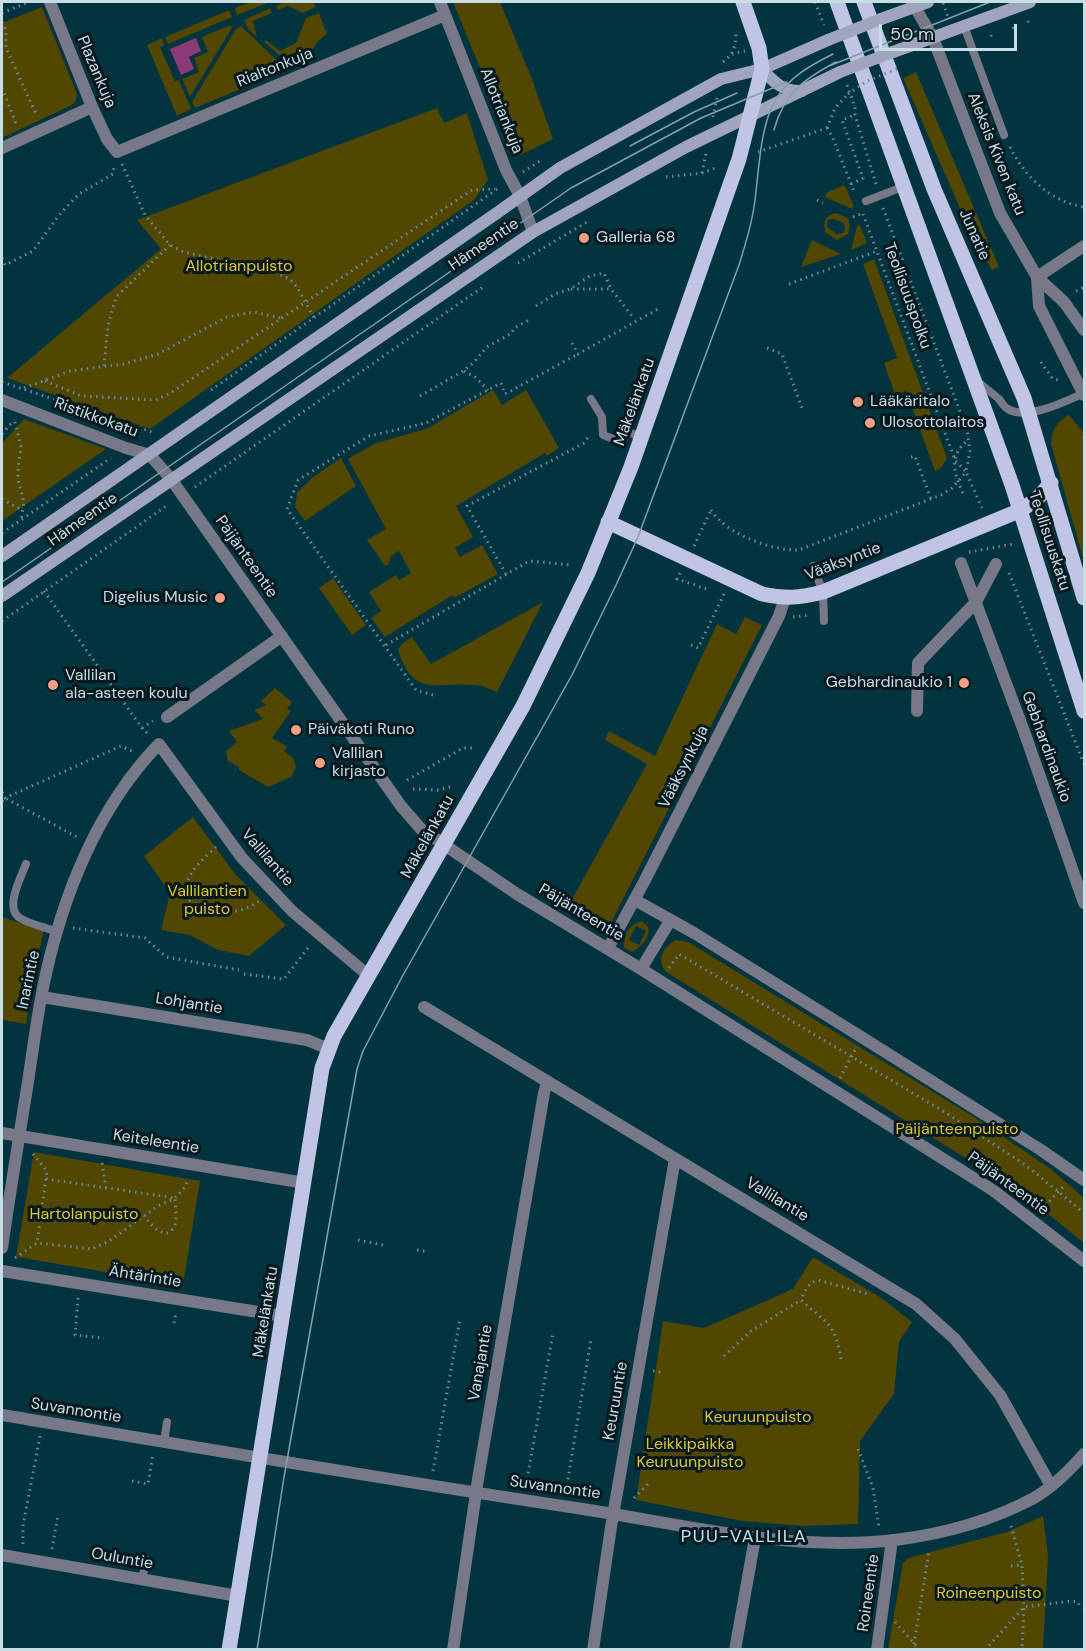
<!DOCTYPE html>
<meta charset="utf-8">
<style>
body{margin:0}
#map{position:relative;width:1086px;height:1651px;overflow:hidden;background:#023440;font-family:"DM Sans",sans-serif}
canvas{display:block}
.frame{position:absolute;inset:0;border:3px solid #c7dee5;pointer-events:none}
.scale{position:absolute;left:879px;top:24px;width:138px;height:27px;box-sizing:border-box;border:3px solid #c7dee5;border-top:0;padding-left:8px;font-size:18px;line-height:21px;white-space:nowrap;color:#c7dee5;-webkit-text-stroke:4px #07191e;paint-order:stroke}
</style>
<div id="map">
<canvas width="1086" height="1651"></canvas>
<div class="frame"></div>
<div class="scale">50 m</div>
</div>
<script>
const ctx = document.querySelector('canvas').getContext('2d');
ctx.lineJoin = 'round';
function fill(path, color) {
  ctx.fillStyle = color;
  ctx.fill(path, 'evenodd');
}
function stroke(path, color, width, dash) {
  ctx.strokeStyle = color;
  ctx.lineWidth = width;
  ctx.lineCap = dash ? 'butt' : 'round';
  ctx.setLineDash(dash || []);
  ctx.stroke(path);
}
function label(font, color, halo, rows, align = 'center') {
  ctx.font = font + ' "DM Sans",sans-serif';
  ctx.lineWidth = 6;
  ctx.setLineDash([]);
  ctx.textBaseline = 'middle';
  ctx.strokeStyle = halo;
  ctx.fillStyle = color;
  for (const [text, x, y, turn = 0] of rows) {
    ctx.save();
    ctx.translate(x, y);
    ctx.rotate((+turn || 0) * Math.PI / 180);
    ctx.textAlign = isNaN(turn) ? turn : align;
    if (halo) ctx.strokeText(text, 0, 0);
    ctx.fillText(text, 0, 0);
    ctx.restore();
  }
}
const green = new Path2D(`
 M251 2 268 3 237 15 235 8Z
 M286 2H313L316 7 303 13 288 6 278 10 276 6Z
 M453 2H500L532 79 553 139 518 156 511 144Z
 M42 7 77 94 76 101 72 105 2 138V23Z
 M270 8 272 13 253 21 257 37 249 30 244 20Z
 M229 10 232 17 168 44 165 37Z
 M319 13 327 34C317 41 311 49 308 61L293 67 264 42 266 40 280 51 296 43 306 18Z
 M230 25 232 28 190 97 182 79 199 72 194 58 208 52 202 37Z
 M241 26 287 70 195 108 192 102 236 29Z
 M162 38 164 45 160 47 175 81 179 80 191 109 177 116 147 45Z
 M916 72 999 267 992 270 973 238 903 78Z
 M437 108 444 123 467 113 488 180 474 200 150 429 7 378 161 249 137 220Z
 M845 185 854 207 850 208 825 197 827 192Z
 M836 213 848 218 850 226 848 234 837 240 826 233C822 223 825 215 836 213ZM833 219 844 223 845 229 843 233 837 234 827 227 828 220Z
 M860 225 867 243 851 250 857 226Z
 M812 240 841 254 801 267Z
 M874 259 947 458 941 468 935 471 906 391 895 394 884 363 897 358 863 264Z
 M493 390 502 405 526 390 559 448 547 456 545 453 456 506 473 537 455 548 460 557 482 545 498 574 456 597 451 596 385 637 371 618 381 611 369 592 396 575 399 580 411 573 399 551 391 556 389 564 385 566 367 540 386 529 348 459 376 443 426 429Z
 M1069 415 1084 433V562L1051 444C1051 431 1057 421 1069 415Z
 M24 419 106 449 2 521V443Z
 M341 458 356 486 305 521 295 507 297 493 313 477Z
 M333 578 366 625 352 635 319 588Z
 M543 602 497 692C490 689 482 685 475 685 437 681 414 700 398 650L403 643 412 637 431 664Z
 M745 617 762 625 611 923 594 929 566 910 647 764 605 740 609 731 655 756 717 624 736 634Z
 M275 688 292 702 287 709 291 711 272 738 287 746 284 751 293 758 296 767 291 777 268 787 239 770V767L228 761 226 751 237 742 229 731 263 719 254 710 266 705 261 701Z
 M193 817 236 875 286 925 249 956 218 950 190 935 161 930 170 893 144 856Z
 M2 917 44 931 34 972 26 1024 2 1020Z
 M642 921 648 926C651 938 642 946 632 952L624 948C623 935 629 924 642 921ZM636 926 646 931 639 945 629 940Z
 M676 940 688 942 971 1115 1051 1169 1084 1198V1243L1042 1209 972 1162 666 972C656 959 663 947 676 940Z
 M34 1152 200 1181 183 1285 16 1257Z
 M813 1257 880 1297 912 1322 899 1342 894 1394 860 1441 858 1524 804 1526 742 1521 636 1500 663 1321 704 1328 793 1289Z
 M1043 1516 1048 1555 1043 1649H888L903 1563 908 1558 1007 1532Z`);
const water = new Path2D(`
 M196 38 201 51 189 57 194 69 181 75 170 49Z`);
const path = new Path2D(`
 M815 2 824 25
 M943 3 948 17
 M2 13 29 2
 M1028 21 1029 25
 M2 22 6 31V48L37 116
 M1013 27 1014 30
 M991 35 992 39
 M732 54 745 51
 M723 62C733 54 736 46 736 34
 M847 85 855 107V115L876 184
 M2 88 17 126
 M713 117 717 97
 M827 128 832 136 855 194
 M827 128 835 108 848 94
 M1010 147C1025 177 1051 202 1084 207
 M758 152 827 128
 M122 164 145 215 170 245 184 252 274 272 290 279 297 287 314 318
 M523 172 543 159
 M702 173 706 153
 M666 177 702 173 718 167
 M851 184 863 178 842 120 855 115
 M817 200 823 203
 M883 208 967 430 970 451 966 472 982 508
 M853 217 863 213
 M2 258 5 265 33 251 59 215 79 194 113 174 114 167
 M518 263 587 222
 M789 284 877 251
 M571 289H611
 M1076 291 1084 287
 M536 306 555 294 570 289 590 276 604 273 611 289 632 316
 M572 343 578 354 658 309
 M767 348 782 354 802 408
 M1041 362 1053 379 1059 380
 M104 366 108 325 116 297 170 245
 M464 371 475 377 488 390
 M45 381 82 396 155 400 169 394 472 190 495 189
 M2 382 152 432
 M24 388 70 371 124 364 158 354 227 317 253 312 281 318
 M211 390 500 187
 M420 396 463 371 473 363 487 347 512 333 514 328 529 320
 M15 422 21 447 18 468V480L24 502 21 520
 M2 434 14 420
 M1084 437V441
 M911 457 915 456 931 499
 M195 487 483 287
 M963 493C953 473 949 453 969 440
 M2 499 22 510
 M711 510C726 534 772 551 799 550L941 495 952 488 966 472 955 460 863 214
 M2 533 111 458
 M694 546 711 510
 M969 552 1013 544
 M680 573 677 579 710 590
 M1009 573 1084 764
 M506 574 467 506 584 443 589 436
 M44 591 142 728 149 735
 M793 617 810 615
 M2 621 169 504
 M386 645 529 561 571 565
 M691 645 698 648 724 594
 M433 695 416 690 287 509 298 480 369 436 426 423 501 383 505 394 578 354
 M142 728 153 721
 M407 780 463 748H472
 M413 789 439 790 453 786
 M2 792 5 798 121 746 132 751
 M2 801 5 798 77 837
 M216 847C204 858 188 872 184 890L190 901C214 912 240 918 261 899
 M73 928 145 938 166 957 239 970
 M669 968 679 954 943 1111 1027 1166 1084 1213
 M244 974 284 979 310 945
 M840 1078 855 1050
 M33 1154 47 1171 37 1243
 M102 1163 106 1188
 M46 1179 175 1198C175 1206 178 1219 174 1227 165 1243 150 1223 144 1216
 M1041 1210 1065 1185
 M358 1240 383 1245
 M417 1250 429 1252
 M15 1258 37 1243 92 1249 109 1241 158 1206 175 1198 186 1186 188 1179
 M78 1298 75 1335 104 1338
 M174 1323 176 1313
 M724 1356 751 1331 801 1300
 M841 1359C835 1322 827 1324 801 1300 805 1291 808 1283 818 1280L868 1294
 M653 1371 661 1372
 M858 1449 873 1488 879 1527
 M433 1471 460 1319
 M132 1481 148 1484 153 1454
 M526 1485 553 1333
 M566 1491 591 1339
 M634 1498 648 1484
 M1011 1526 1022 1565 1024 1607 1022 1650
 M23 1544V1526L40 1436
 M52 1549 58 1515
 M1011 1566 1022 1565
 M895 1622 920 1650
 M913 1650 929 1551
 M985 1650 1024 1607 1071 1601 1078 1602 1081 1609`);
const lane = new Path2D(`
 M964 26 1004 135
 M866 201 905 186
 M977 381C984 387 992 393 999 399 1002 403 1004 407 1008 409 1027 421 1066 401 1084 393
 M591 399 602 417 603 435 621 442 629 432 642 438
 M813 566 823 592 824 621
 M26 864C21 877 4 909 20 918 31 925 46 927 57 932
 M164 1442 167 1422
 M142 1580 146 1560`);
const street = new Path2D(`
 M50 2 92 107 107 139 117 152 445 15
 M440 2 506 170 520 196 533 232
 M912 2 933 38 1000 213 1037 277 1064 302 1084 330
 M2 148 92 107
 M1037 277 1039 306 1084 395
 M1037 277 1084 246
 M2 400 126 448 150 455 171 479 401 806 421 829 517 894 641 969 964 1172 994 1191 1084 1261
 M961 563 1025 734 1084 903
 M917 711 918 663 976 602 996 564
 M167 717 282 636
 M635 900 694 933 863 1038 1041 1150 1084 1180
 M608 948 644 882 779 616 785 598
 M641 969 670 921
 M42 997 307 1040 329 1049
 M424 1007 916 1304 955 1339 1000 1395 1051 1486
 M2 1133 305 1183
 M2 1248C10 1193 19 1137 28 1082 33 1049 37 1016 44 983 62 897 97 808 159 744L242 858 292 911 369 976
 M2 1271 283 1316
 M2 1415C195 1447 389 1480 583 1509 686 1525 791 1552 895 1540 943 1534 991 1521 1034 1498 1053 1487 1070 1470 1084 1454
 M2 1555 238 1596
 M453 1650 478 1479 544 1093 547 1082
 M593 1650 611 1527 675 1159
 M735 1650 755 1538
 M877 1650 892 1540`);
const secondary = new Path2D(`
 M881 19 928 2
 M893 52 1030 2
 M762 69C773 82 784 92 802 91
 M2 556 494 215 560 168 721 79 762 69 828 40
 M2 596 533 232 686 147 840 72`);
const primary = new Path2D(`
 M837 2 1012 485 1084 711
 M864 2 934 189 1024 398 1084 598
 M608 522 762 594C786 599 799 598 823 592L1021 510 1037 499 1051 483
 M229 1650 322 1068 334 1036 523 706 588 573 631 467 739 159 762 69 759 48 743 2`);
const tram = new Path2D(`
 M829 66 990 2
 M774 130C784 93 804 79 836 62
 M630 146 694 112 737 93
 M2 582 571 188 701 118 787 82
 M257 1650 284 1477 357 1069 363 1051 402 977 572 675 616 585 638 537 739 265C745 246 751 227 754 207 759 175 759 127 776 99 789 77 811 65 833 54`);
const pathBridge = new Path2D(`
 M848 94 867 81 899 68`);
const secondaryBridge = new Path2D(`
 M828 40 881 19
 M840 72 893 52`);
const markers = [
 [584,238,6,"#f39f83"],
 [858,402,6,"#f39f83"],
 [870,423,6,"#f39f83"],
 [220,598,6,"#f39f83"],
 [964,683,6,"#f39f83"],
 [53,685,6,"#f39f83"],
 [296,730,6,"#f39f83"],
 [320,763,6,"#f39f83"]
];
const streetNames = [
 ["Rialtonkuja",275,68,-22],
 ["Plazankuja",96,72,67],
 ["Allotriankuja",501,111,68],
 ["Aleksis Kiven katu",996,154,68],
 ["Junatie",974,235,66],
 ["Hämeentie",484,245,-34],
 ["Teollisuuspolku",907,296,70],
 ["Mäkelänkatu",635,402,-70],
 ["Ristikkokatu",96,418,20],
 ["Hämeentie",83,520,-35],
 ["Teollisuuskatu",1049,541,72],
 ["Päijänteentie",246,557,55],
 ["Vääksyntie",843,562,-21],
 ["Gebhardinaukio",1046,747,70],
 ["Vääksynkuja",684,767,-63],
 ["Mäkelänkatu",428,837,-61],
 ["Vallilantie",267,858,49],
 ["Päijänteentie",581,913,31],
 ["Inarintie",29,980,-78],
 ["Lohjantie",189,1004,9],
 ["Keiteleentie",156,1142,9],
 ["Päijänteentie",1008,1184,36],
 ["Vallilantie",777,1200,31],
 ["Ähtärintie",145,1277,9],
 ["Mäkelänkatu",266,1312,-81],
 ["Vanajantie",481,1363,-80],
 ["Keuruuntie",616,1401,-80],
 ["Suvannontie",76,1411,9],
 ["Suvannontie",555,1488,8],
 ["Ouluntie",122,1559,10],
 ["Roineentie",869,1593,-82]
];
const poiNames = [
 ["Galleria 68",596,238],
 ["Lääkäritalo",870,402],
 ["Ulosottolaitos",882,423],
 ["Digelius Music",208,598,"right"],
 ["Vallilan",65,676],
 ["ala-asteen koulu",65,694],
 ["Gebhardinaukio 1",952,683,"right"],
 ["Päiväkoti Runo",308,730],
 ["Vallilan",332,754],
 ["kirjasto",332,772]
];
const parkNames = [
 ["Allotrianpuisto",239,267],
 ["Vallilantien",207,892],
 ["puisto",207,910],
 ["Päijänteenpuisto",957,1130],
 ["Hartolanpuisto",84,1215],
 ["Keuruunpuisto",758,1418],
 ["Leikkipaikka",690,1445],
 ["Keuruunpuisto",690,1463],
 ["Roineenpuisto",989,1594]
];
const neighbourhoodNames = [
 ["PUU-VALLILA",744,1537]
];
fill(green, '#524700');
fill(water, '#8a3a74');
stroke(path, '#688c96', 3, [1.5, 4.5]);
stroke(lane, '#777989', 8);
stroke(street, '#777989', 12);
stroke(secondary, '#a0a4bc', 12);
stroke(primary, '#c0c5e5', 15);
stroke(tram, '#81a2aa', 1.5);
stroke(pathBridge, '#688c96', 3, [1.5, 4.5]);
stroke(secondaryBridge, '#a0a4bc', 12);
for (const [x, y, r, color] of markers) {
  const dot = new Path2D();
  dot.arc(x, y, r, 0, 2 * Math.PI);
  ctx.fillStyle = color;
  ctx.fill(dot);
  stroke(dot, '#07191e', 2);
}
label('16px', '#c7dee5', '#07191e', streetNames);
label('16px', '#c7dee5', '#07191e', poiNames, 'left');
label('16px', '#e0c730', '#07191e', parkNames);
ctx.letterSpacing = '1.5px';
label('18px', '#b8e7f7', '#07191e', neighbourhoodNames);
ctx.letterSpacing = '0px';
</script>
